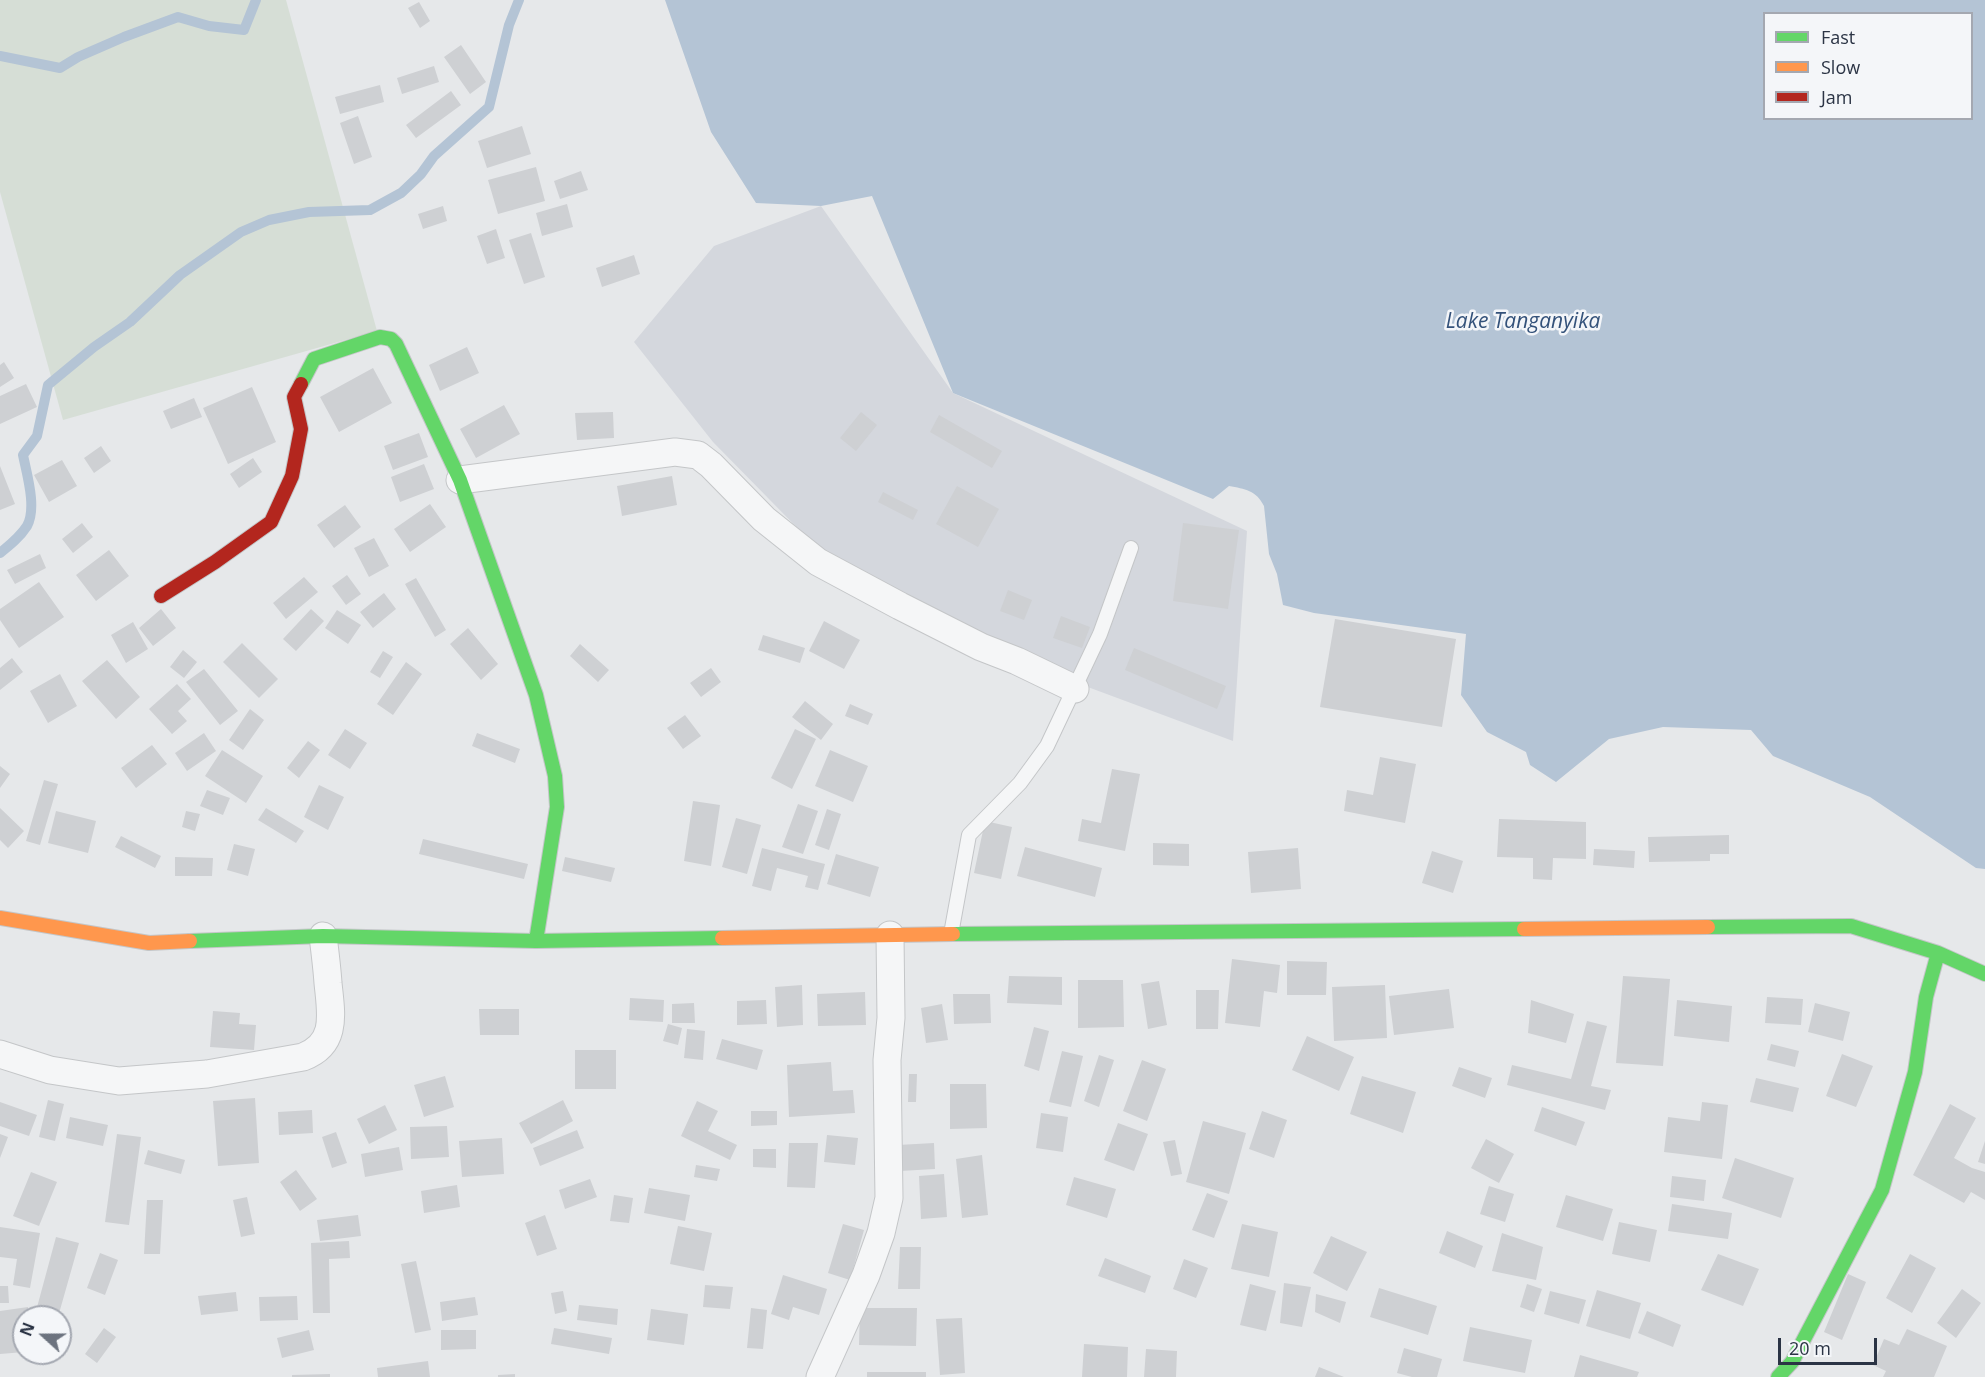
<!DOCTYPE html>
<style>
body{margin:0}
#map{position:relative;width:1985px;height:1377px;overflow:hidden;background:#e6e8ea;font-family:"Open Sans",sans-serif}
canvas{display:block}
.legend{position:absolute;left:1763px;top:12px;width:210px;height:108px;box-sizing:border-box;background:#f4f6f9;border:2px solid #a4a8b1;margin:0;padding:8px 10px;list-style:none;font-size:18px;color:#2b3445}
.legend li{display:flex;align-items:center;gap:12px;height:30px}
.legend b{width:30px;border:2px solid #a4a8b1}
.north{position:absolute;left:12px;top:1305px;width:60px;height:60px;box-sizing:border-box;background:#f4f6f9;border:2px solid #a4a8b1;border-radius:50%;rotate:291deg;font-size:16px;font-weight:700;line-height:24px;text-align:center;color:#2b3445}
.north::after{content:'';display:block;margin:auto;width:21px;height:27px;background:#6c737f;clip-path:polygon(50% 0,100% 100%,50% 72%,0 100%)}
.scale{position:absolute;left:1778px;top:1338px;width:99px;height:27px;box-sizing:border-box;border:3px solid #2b3445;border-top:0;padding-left:8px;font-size:18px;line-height:21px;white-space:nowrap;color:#2b3445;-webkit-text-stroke:4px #f4f6f9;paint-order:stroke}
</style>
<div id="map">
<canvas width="1985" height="1377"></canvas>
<ul class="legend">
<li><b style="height:8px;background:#63d668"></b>Fast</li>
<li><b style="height:8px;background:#ff974d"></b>Slow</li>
<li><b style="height:8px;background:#b3261e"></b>Jam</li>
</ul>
<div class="north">N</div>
<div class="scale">20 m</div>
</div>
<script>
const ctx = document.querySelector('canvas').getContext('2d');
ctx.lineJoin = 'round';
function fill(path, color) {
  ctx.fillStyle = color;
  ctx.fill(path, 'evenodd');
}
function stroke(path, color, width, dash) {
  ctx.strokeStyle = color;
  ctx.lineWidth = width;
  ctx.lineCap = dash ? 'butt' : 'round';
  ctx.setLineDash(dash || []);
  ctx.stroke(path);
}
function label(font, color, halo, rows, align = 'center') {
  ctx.font = font + ' "Open Sans",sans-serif';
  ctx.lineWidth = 5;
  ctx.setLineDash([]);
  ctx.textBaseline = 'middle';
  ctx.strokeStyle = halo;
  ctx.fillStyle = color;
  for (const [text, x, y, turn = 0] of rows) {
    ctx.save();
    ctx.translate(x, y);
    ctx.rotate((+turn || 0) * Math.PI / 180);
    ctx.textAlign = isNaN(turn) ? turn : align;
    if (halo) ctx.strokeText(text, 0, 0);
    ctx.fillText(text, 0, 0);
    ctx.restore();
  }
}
const built = new Path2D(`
 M821 206 953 393 1247 531 1233 741 1077 683 823 554 713 442 634 342 714 246Z`);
const green = new Path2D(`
 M0 0H286L377 331 63 420 0 192Z`);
const water = new Path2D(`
 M665 0H1985V869L1976 868 1870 797 1773 756 1751 730 1663 727 1609 739 1556 782 1530 765 1526 752 1487 732 1461 695 1466 634 1314 613 1283 605 1277 574 1269 554 1264 506C1256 490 1245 489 1229 486L1213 499 953 393 872 196 821 206 756 203 711 132ZM1764 14H1972V118H1764Z`);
const stream = new Path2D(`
 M0 56 60 68 78 57 124 37 178 17 209 26 244 30 256 0
 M0 553C10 545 20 537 27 526 37 508 27 475 23 455L37 436 48 385 94 347 130 322 180 275 241 232 269 220 309 212 370 210 401 193 421 174 434 156 489 107 509 25 519 0`);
const building = new Path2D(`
 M419 2 430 21 420 28 408 8Z
 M461 45 486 82 470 94 444 57Z
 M434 66 439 82 402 94 397 78Z
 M380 85 384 102 340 114 335 97Z
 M451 91 461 105 416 138 406 125Z
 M358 116 372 157 354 164 340 123Z
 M522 126 531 154 487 168 478 141Z
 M536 167 545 201 498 214 488 180Z
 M581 171 588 190 560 199 554 181Z
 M567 204 573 227 542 236 536 213Z
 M443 206 447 221 423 229 418 214Z
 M496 229 505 258 487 264 477 236Z
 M531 233 545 277 524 284 509 240Z
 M634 255 640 274 602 287 596 268Z
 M467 347 479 373 440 391 429 365Z
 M4 362 14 378 0 387V365Z
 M373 368 392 403 339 432 320 397Z
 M26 384 37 407 0 424V396Z
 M252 387 276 442 228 464 203 408Z
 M194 398 202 417 171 429 163 411Z
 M504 405 520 434 476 458 460 429Z
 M613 412 614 438 577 440 575 413Z
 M861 412 877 425 856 451 840 438Z
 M939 415 1002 451 992 468 930 432Z
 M419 433 428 457 393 470 384 446Z
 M101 446 111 461 94 473 84 458Z
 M253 458 262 472 239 488 230 474Z
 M62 460 77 486 49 502 34 475Z
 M424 464 434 489 400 502 391 477Z
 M0 466 15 504 0 510Z
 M672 476 677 505 622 516 617 486Z
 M957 486 999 509 978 547 936 524Z
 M883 492 918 510 913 520 878 502Z
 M430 504 446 527 410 552 394 529Z
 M345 505 361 527 334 548 317 525Z
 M82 523 93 537 73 553 62 539Z
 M1183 523 1239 530 1228 609 1173 601Z
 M374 538 389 566 369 577 354 548Z
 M109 550 129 576 96 601 76 575Z
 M40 554 46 568 15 584 7 570Z
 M347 575 361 594 346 605 332 586Z
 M304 577 318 592 286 619 273 603Z
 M416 578 446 630 435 637 405 584Z
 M39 582 64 617 19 648 0 620V609Z
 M1008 590 1032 600 1024 620 1000 611Z
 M384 593 396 609 373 628 360 612Z
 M161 609 176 628 153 646 139 628Z
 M311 609 324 621 296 651 283 639Z
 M337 610 361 625 348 644 325 628Z
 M1061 616 1090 627 1082 648 1053 638Z
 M1335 619 1456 639 1442 727 1320 707Z
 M824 621 860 640 844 669 809 651Z
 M133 622 148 649 126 663 111 635Z
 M468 628 498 664 481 680 450 644Z
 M763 635 805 648 800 663 758 650Z
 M242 643 278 679 259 698 223 662Z
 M580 644 609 670 598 682 570 656Z
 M1134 648 1226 686 1217 709 1125 670Z
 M183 650 197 662 184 678 170 667Z
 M383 651 393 657 380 678 370 672Z
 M12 658 23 672 0 690V668Z
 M107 660 140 697 116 719 82 681Z
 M406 662 422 674 393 715 377 704Z
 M711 668 721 682 701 697 690 683Z
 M204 669 238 711 220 725 186 682Z
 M60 674 77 706 48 723 30 691Z
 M177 684 191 699 178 711 187 721 172 734 149 709Z
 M805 701 833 724 821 740 792 717Z
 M850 704 873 714 868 725 845 716Z
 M250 709 264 720 243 750 229 740Z
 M685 715 701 736 683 749 667 728Z
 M345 729 367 743 350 769 328 755Z
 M795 729 816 739 792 789 771 778Z
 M204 733 216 751 187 771 175 753Z
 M477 733 520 749 515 763 472 746Z
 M308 741 320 750 299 778 287 768Z
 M152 745 167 764 136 788 121 768Z
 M222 750 263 776 246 803 205 776Z
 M830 750 868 766 853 802 815 786Z
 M1380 757 1416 764 1405 823 1344 811 1347 790 1373 795Z
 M0 766 10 774 0 788Z
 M1112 769 1140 774 1125 851 1078 841 1082 819 1101 823Z
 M44 780 58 784 40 845 26 841Z
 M319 785 344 797 328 830 304 817Z
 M207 790 230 798 223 815 200 806Z
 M693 801 720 805 711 866 684 861Z
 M798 804 818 811 803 854 782 847Z
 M0 808 24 831 8 848 0 840Z
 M266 808 304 831 296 843 258 820Z
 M827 809 841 814 829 850 815 845Z
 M56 811 96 821 88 853 48 843Z
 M186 811 200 814 195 831 182 827Z
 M736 818 761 825 747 874 722 867Z
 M1499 819 1586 822V859L1553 858 1552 880 1533 879V858L1497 857Z
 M985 821 1012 827 1001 879 974 873Z
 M1729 835V854H1710V861L1649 862 1648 837Z
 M121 836 161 856 155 868 115 847Z
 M423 839 528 864 524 879 419 854Z
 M1153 843 1189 844V866L1153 865Z
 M234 844 255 849 248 876 227 870Z
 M1025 847 1102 868 1095 897 1017 876Z
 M762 848 825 864 818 890 805 887 808 876 777 868 771 891 752 886Z
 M1298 848 1301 889 1251 893 1248 852Z
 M1594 849 1635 851 1634 868 1593 865Z
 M1432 851 1463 861 1453 893 1422 883Z
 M836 854 879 867 870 897 827 884Z
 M175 857 213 858 212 876H175Z
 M565 857 615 868 611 882 562 871Z
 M1232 959 1280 965 1277 993 1264 991 1260 1027 1225 1023Z
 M1287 961 1327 962 1326 995H1287Z
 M1009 976 1062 977V1005L1007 1003Z
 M1623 976 1670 979 1663 1066 1616 1063Z
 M1078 980H1123L1124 1027 1078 1028Z
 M1159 981 1167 1025 1148 1029 1141 984Z
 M802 985 803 1025 777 1027 775 987Z
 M1385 985 1387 1038 1334 1041 1332 987Z
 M1449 989 1454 1028 1394 1035 1389 996Z
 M1196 990H1219L1218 1029H1196Z
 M865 992 866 1025 818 1026 817 994Z
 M953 994H990L991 1023 954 1024Z
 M1767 997 1803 999 1801 1025 1765 1023Z
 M630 998 664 1000 663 1022 629 1020Z
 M766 1000 767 1024 737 1025V1001Z
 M1531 1000 1574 1014 1566 1043 1528 1033Z
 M1677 1000 1732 1006 1729 1042 1674 1036Z
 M694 1003 695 1023H672V1004Z
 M1815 1003 1850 1012 1843 1041 1808 1032Z
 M942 1004 948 1040 926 1043 921 1008Z
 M479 1009H519V1035H480Z
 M213 1011 240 1013 239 1024 256 1025 254 1050 210 1047Z
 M1587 1021 1607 1026 1591 1086 1611 1090 1605 1110 1507 1085 1512 1065 1571 1079Z
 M668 1024 682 1028 678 1045 663 1041Z
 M1034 1027 1049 1031 1039 1071 1024 1066Z
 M687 1029 705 1031 703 1060 684 1058Z
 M1307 1036 1354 1057 1339 1091 1292 1070Z
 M722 1039 763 1050 757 1070 716 1059Z
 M1771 1044 1799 1051 1795 1067 1767 1060Z
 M575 1050H616V1089H575Z
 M1062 1051 1083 1056 1071 1107 1049 1102Z
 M1842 1054 1873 1066 1856 1107 1826 1096Z
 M1099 1055 1114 1060 1099 1107 1084 1101Z
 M1142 1060 1166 1069 1147 1121 1123 1111Z
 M831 1062 833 1091 853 1090 855 1113 789 1117 787 1065Z
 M1459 1067 1492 1078 1485 1098 1452 1086Z
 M909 1074H917L916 1102H908Z
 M445 1076 454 1107 424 1117 414 1085Z
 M1362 1076 1416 1092 1403 1133 1350 1114Z
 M1756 1078 1799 1088 1793 1112 1750 1102Z
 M950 1084H986L987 1128 950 1129Z
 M255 1098 259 1163 218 1166 213 1101Z
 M48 1100 64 1104 55 1141 39 1137Z
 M563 1100 573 1121 531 1144 519 1123Z
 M697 1101 718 1111 708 1131 737 1145 730 1160 681 1136Z
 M0 1102 37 1115 29 1136 0 1126Z
 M1702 1102 1728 1105 1722 1159 1664 1152 1668 1117 1700 1121Z
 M1950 1104 1976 1118 1954 1158 1972 1168 1985 1172V1200L1971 1192 1964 1203 1913 1175Z
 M385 1105 397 1130 369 1144 357 1119Z
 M1542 1107 1585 1122 1576 1146 1534 1131Z
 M312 1110 313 1133 279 1135 278 1112Z
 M751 1111H777V1125L751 1126Z
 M1262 1111 1287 1120 1274 1158 1249 1149Z
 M1041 1113 1068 1117 1063 1152 1036 1148Z
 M70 1117 108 1125 103 1146 66 1138Z
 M1203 1121 1246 1133 1229 1194 1186 1182Z
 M1118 1123 1148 1134 1134 1171 1104 1160Z
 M447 1126 449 1157 411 1159 410 1127Z
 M577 1130 584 1148 540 1166 533 1148Z
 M336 1132 347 1163 332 1168 322 1137Z
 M0 1134 8 1137 0 1158Z
 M117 1134 141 1137 129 1225 105 1222Z
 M827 1135 858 1138 855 1165 824 1162Z
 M502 1138 504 1174 462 1177 459 1141Z
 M1486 1139 1514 1154 1499 1183 1471 1168Z
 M1175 1140 1182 1174 1171 1176 1163 1142Z
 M1985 1141V1164L1978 1162Z
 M789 1143H818L815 1188 787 1187Z
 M934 1143 935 1169 900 1171 898 1145Z
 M399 1147 403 1170 365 1177 361 1154Z
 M753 1149H776V1168L753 1167Z
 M148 1150 185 1160 181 1174 144 1164Z
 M982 1155 988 1215 962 1218 956 1159Z
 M1735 1158 1794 1178 1781 1218 1722 1198Z
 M696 1165 720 1169 717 1181 694 1177Z
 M296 1170 317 1199 300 1211 280 1182Z
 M31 1172 57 1182 39 1226 13 1216Z
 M944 1174 947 1217 921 1219 919 1176Z
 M1672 1176 1706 1180 1704 1201 1670 1197Z
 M1074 1177 1116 1189 1107 1218 1066 1205Z
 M590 1179 597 1197 565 1209 559 1190Z
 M457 1185 460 1207 424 1213 421 1191Z
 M1489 1186 1514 1194 1505 1222 1480 1214Z
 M649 1188 690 1195 685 1221 644 1213Z
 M1207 1193 1228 1201 1214 1238 1192 1230Z
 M614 1195 633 1198 629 1223 610 1221Z
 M1566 1195 1613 1209 1603 1241 1556 1227Z
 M247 1197 255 1234 241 1237 233 1200Z
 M147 1200H163L160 1254H144Z
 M1672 1204 1732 1213 1728 1239 1668 1231Z
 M358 1215 361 1236 320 1241 317 1220Z
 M545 1215 557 1249 537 1256 525 1223Z
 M1619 1222 1657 1230 1650 1262 1612 1254Z
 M843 1224 864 1230 850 1280 828 1273Z
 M1242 1224 1278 1232 1269 1277 1231 1269Z
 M678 1226 712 1233 704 1271 670 1264Z
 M0 1227 40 1233 30 1288 13 1285 17 1259 0 1257Z
 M1447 1231 1483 1246 1475 1268 1439 1253Z
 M1502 1233 1543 1247 1536 1280 1492 1271Z
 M1331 1236 1367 1252 1347 1291 1313 1273Z
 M56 1237 79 1243 58 1317 36 1311Z
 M349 1241 350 1258 329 1259 330 1313H313L311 1243Z
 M900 1247H921L920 1289H898Z
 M100 1253 118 1260 105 1295 87 1288Z
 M1718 1254 1759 1269 1743 1306 1701 1290Z
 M1910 1254 1936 1268 1912 1313 1886 1298Z
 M1105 1258 1151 1276 1145 1293 1098 1276Z
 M1184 1259 1208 1268 1196 1298 1173 1289Z
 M416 1261 431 1330 415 1333 401 1264Z
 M1848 1274 1866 1282 1842 1340 1824 1332Z
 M783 1275 827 1289 819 1315 793 1307 789 1320 771 1314Z
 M1284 1283 1311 1287 1302 1327 1280 1323Z
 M1250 1284 1276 1291 1266 1331 1240 1325Z
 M1527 1284 1542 1289 1534 1312 1520 1307Z
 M705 1285 733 1287 730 1309 703 1307Z
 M0 1286H8L9 1303H0Z
 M1379 1288 1437 1306 1428 1335 1370 1317Z
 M1962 1289 1981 1303 1956 1338 1937 1323Z
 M1597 1290 1641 1303 1630 1339 1586 1326Z
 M563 1291 567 1311 555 1314 551 1293Z
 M1550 1291 1586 1300 1579 1324 1544 1314Z
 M236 1292 238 1311 201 1315 198 1296Z
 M1316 1294 1346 1302 1340 1323 1315 1312Z
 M297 1296 298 1320 260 1321 259 1297Z
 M475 1297 478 1315 442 1321 440 1302Z
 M579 1305 618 1309 617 1325 577 1320Z
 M28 1307 29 1317H24V1352L0 1354V1311Z
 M751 1308 767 1310 763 1349 747 1348Z
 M860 1308H917L916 1346 859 1345Z
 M651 1309 688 1314 684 1345 647 1340Z
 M1647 1311 1681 1325 1673 1347 1638 1333Z
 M962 1318 965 1373 940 1375 936 1319Z
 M1470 1327 1532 1340 1525 1373 1463 1361Z
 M104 1328 116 1337 97 1363 85 1354Z
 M554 1328 612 1338 609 1354 551 1344Z
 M1907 1329 1947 1346 1934 1377H1883L1886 1371 1873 1365 1884 1339 1899 1345Z
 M309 1330 314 1350 282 1358 277 1338Z
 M441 1330H476V1349L441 1350Z
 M1084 1344 1128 1347 1127 1377H1082Z
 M1404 1348 1442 1359 1437 1377H1412L1397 1373Z
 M1146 1349 1177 1351 1176 1377H1144Z
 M1580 1355 1639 1372 1637 1377H1574Z
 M428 1361 430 1377H378L377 1368Z
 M1319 1367 1344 1377H1315Z
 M867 1372H926V1377H867Z
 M330 1374V1377H292V1375Z
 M515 1374V1377H498V1375Z`);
const lane = new Path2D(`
 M951 934 969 835 1020 783 1047 746 1100 634 1131 548`);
const street = new Path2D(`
 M460 480 675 452 698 455 711 465 764 519 818 562 900 606 981 647 1017 661 1075 689
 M0 1054 50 1070 119 1081 207 1074 303 1057C338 1044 331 1013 328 983 327 968 325 952 323 936
 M820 1377 866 1275 881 1233 889 1198 887 1060 891 1018 890 935`);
const fast = new Path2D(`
 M301 384 314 359 380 337 391 339 396 344 460 480 536 695 555 776 557 807 536 941
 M1708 927 1851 926 1938 953 1985 974
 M953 934 1524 929
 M190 941 323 936 536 941 722 938
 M1778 1377 1792 1362 1882 1190 1915 1072 1926 997 1938 953`);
const slow = new Path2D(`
 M0 918 149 943 190 941
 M1524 929 1708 927
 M722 938 953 934`);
const jam = new Path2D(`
 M161 596 215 562 271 522 292 476 301 429 294 397 301 384`);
const waterNames = [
 ["Lake Tanganyika",1523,322]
];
fill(built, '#d4d7dd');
fill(green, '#d6ded6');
fill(water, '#b4c4d5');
stroke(stream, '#b4c4d5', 10);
fill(building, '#ced0d3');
stroke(lane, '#c4c6c8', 16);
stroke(street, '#c4c6c8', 29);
stroke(fast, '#c4c6c8', 16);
stroke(slow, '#c4c6c8', 16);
stroke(jam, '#c4c6c8', 16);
stroke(lane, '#f5f6f7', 14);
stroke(street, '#f5f6f7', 27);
stroke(fast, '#63d668', 14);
stroke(slow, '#ff974d', 14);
stroke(jam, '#b3261e', 14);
label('italic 21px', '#34527a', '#f4f6f9', waterNames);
</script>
